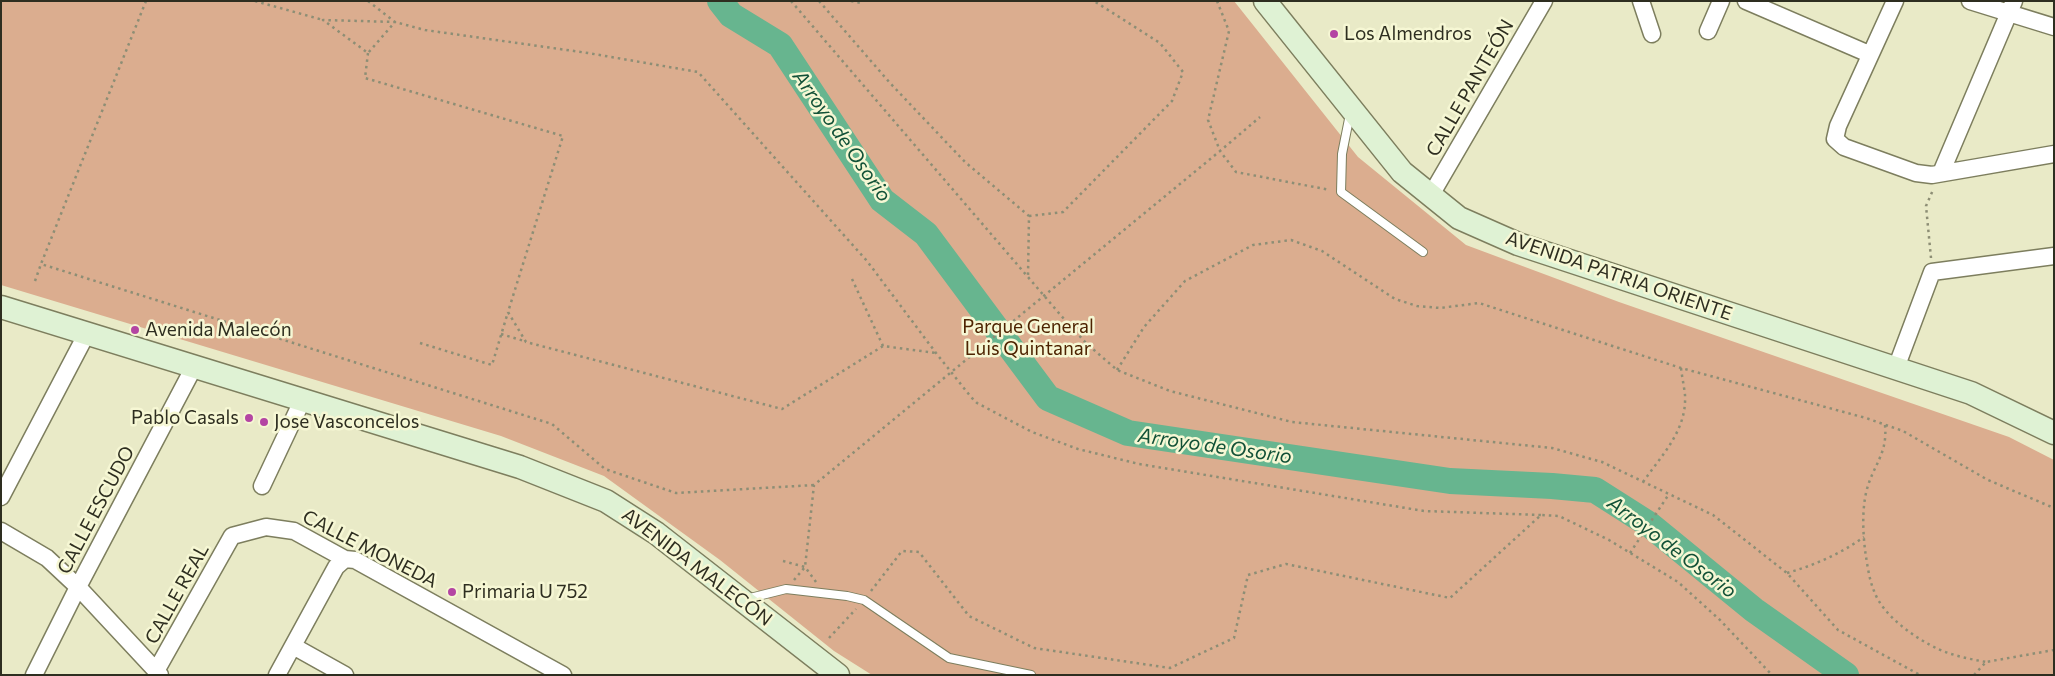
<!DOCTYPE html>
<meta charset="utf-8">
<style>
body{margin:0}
#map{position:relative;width:2055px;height:676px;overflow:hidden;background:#e9eac7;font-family:Commissioner,sans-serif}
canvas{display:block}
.frame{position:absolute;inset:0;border:2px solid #2e2e20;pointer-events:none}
</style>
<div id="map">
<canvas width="2055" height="676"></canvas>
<div class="frame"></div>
</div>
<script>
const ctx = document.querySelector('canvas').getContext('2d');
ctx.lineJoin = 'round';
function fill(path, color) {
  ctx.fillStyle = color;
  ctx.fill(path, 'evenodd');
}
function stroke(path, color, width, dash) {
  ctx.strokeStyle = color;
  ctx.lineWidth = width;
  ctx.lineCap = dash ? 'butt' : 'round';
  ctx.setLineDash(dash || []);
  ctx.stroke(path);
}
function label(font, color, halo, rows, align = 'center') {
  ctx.font = font + ' Commissioner,sans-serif';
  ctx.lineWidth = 5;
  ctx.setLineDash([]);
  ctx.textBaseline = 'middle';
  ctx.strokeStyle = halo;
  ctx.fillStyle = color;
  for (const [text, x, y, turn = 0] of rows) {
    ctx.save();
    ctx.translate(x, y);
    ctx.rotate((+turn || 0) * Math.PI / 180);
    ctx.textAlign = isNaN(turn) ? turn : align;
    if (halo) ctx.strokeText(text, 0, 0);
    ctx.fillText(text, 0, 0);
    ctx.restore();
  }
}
const green = new Path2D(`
 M1 1H1234L1358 157 1466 245 1619 302 2009 437 2054 460V675H872L834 651 720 560 604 476 501 436 1 285Z`);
const river = new Path2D(`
 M720 1 731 15 780 45 882 200 926 234 1048 398 1128 433 1450 481 1552 486 1595 490 1650 525 1754 610 1846 675`);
const path = new Path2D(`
 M146 1 41 264 552 424 605 469 676 493 814 485
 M255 1 323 20
 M368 1 395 22 368 53 323 20 395 22 425 30 588 53 698 72 867 261 936 353 971 397 977 403 1032 432 1078 449 1139 464 1424 511 1541 515
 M791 1 1064 319 1086 343 1117 370 1170 391 1292 422 1552 448 1602 462 1713 515 1787 573 1838 630 1920 675
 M819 1 890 83 965 162 1029 216 1028 276
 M851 1 861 3 863 1
 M1217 1 1229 31 1208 120 1220 151 1260 117
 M368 53 365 78 563 136 508 312 526 342 782 409 883 346 936 353
 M1029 216 1063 212 1172 101 1183 72 1160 43 1094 1
 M1931 258 1926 206 1933 190
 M852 279 883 346
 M35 281 41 264
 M501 334 524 341
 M420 343 492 365 508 312
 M1117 370 1144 327 1185 281 1253 245 1291 240 1322 251 1395 299 1417 306 1440 308 1479 303 1681 368 1866 418 1903 431 1988 480 2054 508
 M1885 425C1888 455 1872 466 1866 493 1862 512 1863 531 1865 550 1867 563 1869 579 1874 591 1883 616 1915 638 1938 649 1954 656 1970 659 1986 662
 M1643 482C1662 455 1687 430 1685 395 1684 386 1682 377 1681 368
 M1630 553 1669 494
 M783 561 805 567 816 582
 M1787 573C1815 565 1840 554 1864 537
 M794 580 805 567 814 485 1220 151 1236 172 1330 190
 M871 591 902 551 919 552 969 616 1034 648 1170 668 1234 638 1248 575 1286 564 1450 598 1541 515 1559 516 1609 540 1678 582 1720 620 1772 675
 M829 638 856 609
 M1974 675 1986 662 2054 650`);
const lane = new Path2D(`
 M1350 114 1342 154 1341 192 1423 252
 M746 599 786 589 847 596 864 600 949 658 1031 675`);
const street = new Path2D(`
 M1641 1 1652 34
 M1746 1 1869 54
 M1895 1 1838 126 1835 139 1844 147 1916 173 1932 175 2054 154
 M1970 1 2054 27
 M1708 31 1721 1
 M1941 173 2014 1
 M1431 195 1544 1
 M1896 368 1932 272 2054 256
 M262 486 303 399
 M1 497 87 333
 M1 531 47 558 78 587 160 675
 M293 646 345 675
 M156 671 232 536 266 527 294 531 345 559 355 560 563 675
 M34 675 78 587 195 365
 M277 675 336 567 345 559`);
const secondary = new Path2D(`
 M1265 1 1402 172 1459 218 1518 244 1971 393 2054 433
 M1 307 520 467 606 501 656 533 838 675`);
const markers = [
 [1334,34,5,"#b445a3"],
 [135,330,5,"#b445a3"],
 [249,418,5,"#b445a3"],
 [264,422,5,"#b445a3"],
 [452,592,5,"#b445a3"]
];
const poiNames = [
 ["Los Almendros",1344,34],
 ["Avenida Malecón",145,330],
 ["Pablo Casals",239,418,"right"],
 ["Jose Vasconcelos",274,422],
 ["Primaria U 752",462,592]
];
const streetNames = [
 ["CALLE PANTEÓN",1470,88,-60],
 ["AVENIDA PATRIA ORIENTE",1619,276,19],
 ["CALLE ESCUDO",96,510,-62],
 ["CALLE MONEDA",370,549,27],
 ["AVENIDA MALECÓN",697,567,37],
 ["CALLE REAL",177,594,-61]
];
const parkNames = [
 ["Parque General",1028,327],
 ["Luis Quintanar",1028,349]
];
const waterNames = [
 ["Arroyo de Osorio",842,136,55],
 ["Arroyo de Osorio",1215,446,8],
 ["Arroyo de Osorio",1672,547,37]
];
fill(green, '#dbad8f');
stroke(river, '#67b58f', 26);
stroke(lane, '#7d7e5e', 10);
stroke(street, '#7d7e5e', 19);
stroke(secondary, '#7d7e5e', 25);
stroke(path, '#8d8e75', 2.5, [2.5, 4]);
stroke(lane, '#fff', 8);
stroke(street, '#fff', 16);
stroke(secondary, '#dff2d4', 22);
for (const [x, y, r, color] of markers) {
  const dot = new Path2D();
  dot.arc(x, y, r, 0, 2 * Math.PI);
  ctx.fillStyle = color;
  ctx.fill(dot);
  stroke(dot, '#f6f7d4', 2);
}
label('19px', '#2e2e20', '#f6f7d4', poiNames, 'left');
label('19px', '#2e2e20', '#f6f7d4', streetNames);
label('19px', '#4d2301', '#f6f7d4', parkNames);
label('italic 20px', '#125137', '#f6f7d4', waterNames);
</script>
